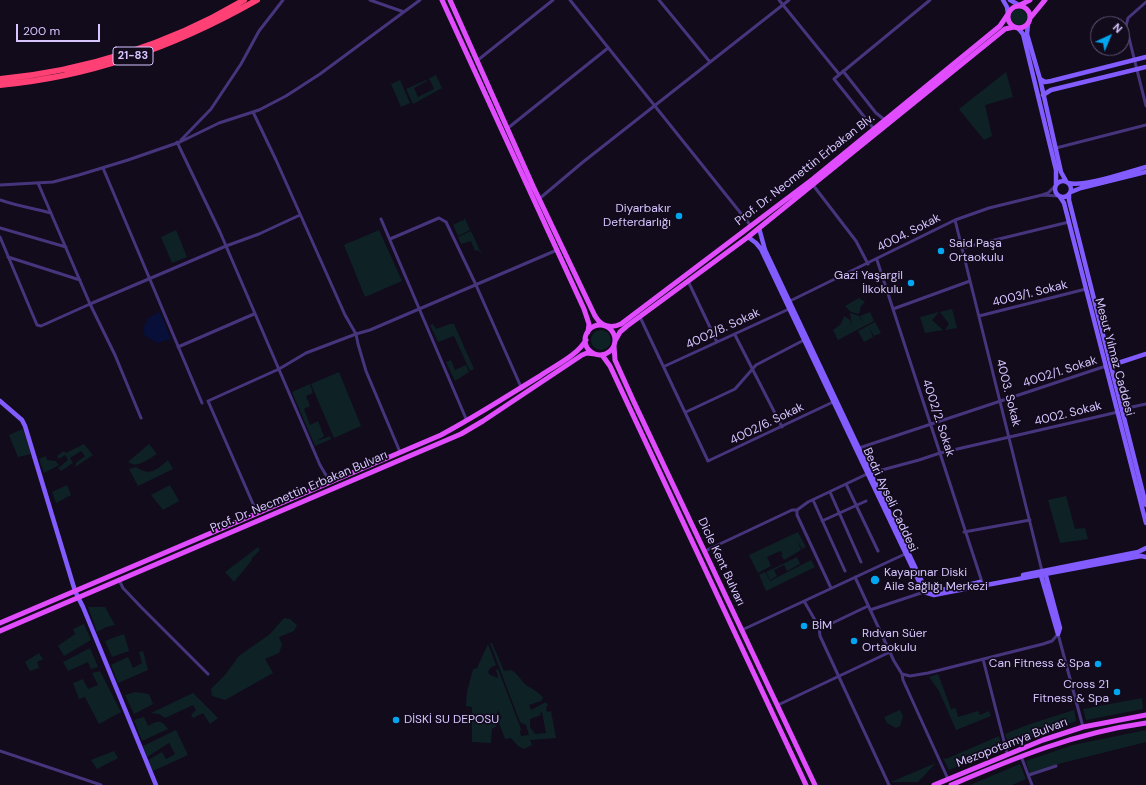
<!DOCTYPE html>
<meta charset="utf-8">
<style>
body{margin:0}
#map{position:relative;width:1146px;height:785px;overflow:hidden;background:#110b1c;font-family:"DM Sans",sans-serif}
canvas{display:block}
.north{position:absolute;left:1090px;top:16px;width:40px;height:40px;box-sizing:border-box;background:#110b1c;border:1px solid #615577;border-radius:50%;rotate:44deg;font-size:11px;font-weight:700;line-height:16px;text-align:center;color:#d8c5ff}
.north::after{content:'';display:block;margin:auto;width:14px;height:18px;background:#00a6f0;clip-path:polygon(50% 0,100% 100%,50% 72%,0 100%)}
.scale{position:absolute;left:16px;top:24px;width:84px;height:18px;box-sizing:border-box;border:2px solid #d8c5ff;border-top:0;padding-left:5px;font-size:12px;line-height:14px;white-space:nowrap;color:#d8c5ff;-webkit-text-stroke:3px #110b1c;paint-order:stroke}
</style>
<div id="map">
<canvas width="1146" height="785"></canvas>
<div class="north">N</div>
<div class="scale">200 m</div>
</div>
<script>
const ctx = document.querySelector('canvas').getContext('2d');
ctx.lineJoin = 'round';
function fill(path, color) {
  ctx.fillStyle = color;
  ctx.fill(path, 'evenodd');
}
function stroke(path, color, width, dash) {
  ctx.strokeStyle = color;
  ctx.lineWidth = width;
  ctx.lineCap = dash ? 'butt' : 'round';
  ctx.setLineDash(dash || []);
  ctx.stroke(path);
}
function label(font, color, halo, rows, align = 'center') {
  ctx.font = font + ' "DM Sans",sans-serif';
  ctx.lineWidth = 3.5;
  ctx.setLineDash([]);
  ctx.textBaseline = 'middle';
  ctx.strokeStyle = halo;
  ctx.fillStyle = color;
  for (const [text, x, y, turn = 0] of rows) {
    ctx.save();
    ctx.translate(x, y);
    ctx.rotate((+turn || 0) * Math.PI / 180);
    ctx.textAlign = isNaN(turn) ? turn : align;
    if (halo) ctx.strokeText(text, 0, 0);
    ctx.fillText(text, 0, 0);
    ctx.restore();
  }
}
const green = new Path2D(`
 M1011 17a8 8 0 1 1 16 0a8 8 0 1 1-16 0Z
 M1006 72 1013 97 985 105 992 136 984 140 959 109Z
 M436 75 442 88 413 104 406 89 426 80 427 81 414 88 418 97 434 89 430 80 428 79Z
 M400 80 410 103 401 107 391 84Z
 M464 219H465L470 230 460 235 459 233 460 235 458 236 453 225 463 220 464 222Z
 M176 230 187 257 172 263 161 237Z
 M379 230 402 281 365 297 344 245Z
 M471 231 482 255 478 250 475 251 471 241 461 244 458 237Z
 M859 298 865 302 861 306 859 314 851 312 845 306Z
 M952 309 957 328 945 330 949 324 940 312Z
 M870 312 874 321 838 340 833 330 841 324 846 330 841 324 844 316 850 320 852 325 850 313 859 316 864 323 860 316Z
 M939 312 932 320 943 330 925 333 920 317Z
 M875 322 881 333 874 336 869 328 873 337 864 342 858 331Z
 M433 324 436 329 450 324H454L474 369 470 371 454 336 438 342 430 325Z
 M591 340a10 10 0 1 1 20 0a10 10 0 1 1-20 0Z
 M451 360 455 370 466 365 469 372 455 381 446 362Z
 M339 372 361 426 334 438 311 384Z
 M310 384 313 393 306 396 310 406 304 409 310 425 318 421 324 436 317 441 330 436 331 439 315 446 292 392Z
 M23 429 31 454 18 457 9 435Z
 M84 444 93 455 75 467 76 463 85 456 81 451 70 458 73 463 61 471 58 468 68 460 65 455 59 459 57 456 64 451 66 453Z
 M149 444 157 454C148 459 138 469 128 462Z
 M46 456 47 460 56 461 59 465 44 473 39 459Z
 M168 460 173 469 138 486 129 469 136 467C150 477 156 470 168 460Z
 M67 485 71 495 56 503 52 492Z
 M170 485 179 501 163 510 151 495Z
 M1066 496 1075 529 1085 528 1088 539 1060 543 1048 500Z
 M798 532 806 547 802 549 797 540 801 550 784 560 781 555 783 554 780 551 767 557 771 566 758 573 749 555Z
 M258 547 260 550 251 559 252 560 234 582 225 572Z
 M797 557 800 564 787 571 784 565 774 570 777 576 770 580 766 572Z
 M811 560 815 567 766 591 759 575 765 572 770 581Z
 M88 607H105L115 625 106 627 97 632Z
 M284 618 290 619 297 625 294 631 279 637 282 645 279 653 265 659 273 673 225 700 212 696 211 689 225 675 239 656 270 634Z
 M84 624 91 640 64 656 58 646 75 634 73 629Z
 M124 634 129 651 112 657 105 641Z
 M490 643H492L504 671 511 670C518 674 520 679 525 684 531 689 538 691 543 698L541 701 529 705 531 710 546 702 548 705 546 707 547 712 551 711 556 738 530 740 532 745 524 749 518 746 511 738 505 739 498 720 502 718 498 710 496 727 492 728 491 743 472 742V707L466 706 467 692 473 669 477 668 488 644 496 665 490 668 488 672 490 675 498 678 496 670 498 669 521 729 520 732 521 736 529 735 526 725 520 722ZM542 712 546 733 535 734 530 727V719L541 715 540 713Z
 M90 648 98 667 91 669 88 662 68 671 63 662Z
 M143 651 148 670 118 683 111 665 128 657 133 668 142 663 139 652Z
 M39 653 43 659 37 662 39 668 30 671 25 662Z
 M100 671 121 712 99 724 85 697 79 699 73 683 83 679 88 689 98 685 92 673Z
 M938 674 951 709 956 708 958 717 978 711 980 715 989 711 991 716 956 730 939 691 929 677Z
 M135 692 149 694 153 704 134 714 125 695Z
 M193 693 218 718 210 724 203 713 193 718 191 715 196 710 193 705 165 718 159 714 151 713Z
 M1142 698 1143 709 1086 720 1083 709Z
 M900 710 903 716 900 726 896 728 887 723 884 717Z
 M1074 710 1076 721 1009 745 1005 734 1027 725Z
 M144 717 148 726C158 721 161 719 168 729L142 741 134 720Z
 M176 730 188 755 153 771 148 760 162 752 166 759 175 754 169 743 147 757 143 746Z
 M1146 730V742L1062 763 1030 774 1026 761 1073 745Z
 M999 736 1002 748 949 770 943 758 946 759Z
 M114 751 118 758 97 769 91 760Z
 M936 763 918 782H892L890 780 893 781Z
 M1020 764 1026 779 1012 785H970Z`);
const water = new Path2D(`
 M160 312 171 339 157 343 145 336 143 330 148 318Z`);
const street = new Path2D(`
 M370 0 404 12
 M570 0 751 226
 M659 0 710 62
 M779 0 839 74
 M1146 2 1128 18 1126 26 1146 106
 M478 60 553 0
 M843 71 876 113 885 120
 M253 112 276 160 345 315 356 334 370 330 557 250
 M508 128 608 48
 M874 129 834 79 930 0
 M181 140 211 109 241 64 259 31 283 0
 M177 142 220 232 320 465 330 482
 M1056 148 1146 125
 M103 168 202 403
 M0 185 53 182 79 175 128 160 180 142 219 123 259 110 286 96 320 74 420 0
 M813 185 856 241 868 264
 M1055 186 1048 193 1042 195 1058 196
 M539 199 583 162 789 0
 M0 200C16 206 33 208 51 213
 M381 219 467 421
 M955 220 1042 571
 M0 228 66 247
 M0 237 37 325 41 326 90 304 38 183
 M390 239 439 218 446 222 476 285 521 387
 M962 248 1069 222
 M8 257 80 280
 M877 260 982 582
 M688 281 717 342
 M790 301 955 220 989 208 1042 195
 M893 309 970 281
 M979 316 1086 289
 M640 317 708 461 833 402
 M735 335 782 427
 M178 347 254 314
 M665 366 789 309
 M1123 409 1146 404
 M686 412 735 389 756 365 804 340
 M141 418 115 355 90 304 226 246 259 234 300 215
 M859 448 1106 366
 M846 484 878 551
 M830 492 861 562
 M813 500 845 571
 M797 510 808 502 867 474 919 460 940 453 1118 412
 M797 510V515L831 588
 M257 513 208 401 279 369 306 353 356 334 358 344 366 371 400 452
 M822 521 866 501
 M964 532 1030 520
 M705 551 792 510H797
 M855 577 894 661 902 674 910 676 928 673 1043 644 1052 641 1058 634
 M119 580 123 588 141 607 208 674
 M804 601 819 627 822 628 868 606
 M870 610 924 592
 M819 627 820 636 889 785
 M742 630 905 554
 M1058 634 1083 727
 M983 659 1007 753
 M902 674 903 680 948 779
 M778 705 890 652
 M0 751 101 785
 M1021 756 1032 785
 M1029 775 1056 766`);
const secondary = new Path2D(`
 M1003 0 1007 7 1008 14
 M1010 0 1019 5
 M1028 24 1027 34 1040 79 1061 172 1066 181
 M1018 28 1023 34 1056 170V184
 M1040 79 1045 82 1051 81 1146 57
 M1043 95 1051 90 1146 67
 M1055 189a8 8 0 1 1 16 0a8 8 0 1 1-16 0Z
 M1068 183C1086 187 1127 172 1146 167
 M1071 192 1081 188 1146 172
 M1069 194V200L1146 505
 M1060 197 1064 203 1146 523
 M759 228 765 250 924 586C932 595 968 585 980 582
 M748 237 756 243 761 249 924 592 934 595 949 592 1141 556 1146 557
 M1112 365 1146 354
 M0 401 22 420 25 426 75 591 83 607 156 785
 M1040 572 1058 634
 M1045 572 1060 628 1058 634
 M1023 575 1138 552 1146 548`);
const primary = new Path2D(`
 M442 0 584 309 589 324 588 332
 M450 0 533 186 595 316C601 326 610 329 621 324L813 179 1000 26 1008 14
 M1020 5 1030 0
 M1008 17a11 11 0 1 1 22 0a11 11 0 1 1-22 0Z
 M1031 17 1045 0
 M585 340a15 15 0 1 1 30 0a15 15 0 1 1-30 0Z
 M615 341 620 332 627 326 748 237 1005 29 1014 27
 M614 346 615 360 633 400 815 785
 M602 355 610 366 806 785
 M0 623 441 435C475 417 507 396 540 376 554 366 577 356 586 340
 M0 631 461 434 483 421 582 355 587 353 595 354
 M934 785 1043 740 1083 727 1146 715
 M951 785C1017 757 1075 733 1146 723`);
const highway = new Path2D(`
 M0 79C84 71 171 44 244 0
 M0 85C91 77 178 45 257 0`);
const markers = [
 [679,216,4,"#00a6f0"],
 [941,251,4,"#00a6f0"],
 [911,283,4,"#00a6f0"],
 [875,580,5,"#00a6f0"],
 [804,626,4,"#00a6f0"],
 [854,641,4,"#00a6f0"],
 [1098,664,4,"#00a6f0"],
 [1117,692,4,"#00a6f0"],
 [396,720,4,"#00a6f0"]
];
const shields = [
 [133,56,40]
];
const shieldNames = [
 ["21-83",133,56]
];
const streetNames = [
 ["Prof. Dr. Necmettin Erbakan Blv.",805,170,-38],
 ["4004. Sokak",909,233,-27],
 ["4003/1. Sokak",1030,294,-14],
 ["4002/8. Sokak",723,329,-25],
 ["Mesut Yılmaz Caddesi",1114,357,75],
 ["4002/1. Sokak",1060,372,-18],
 ["4003. Sokak",1008,393,76],
 ["4002. Sokak",1068,414,-14],
 ["4002/2. Sokak",938,418,72],
 ["4002/6. Sokak",767,424,-26],
 ["Prof. Dr. Necmettin Erbakan Bulvarı",299,492,-23],
 ["Bedri Ayseli Caddesi",890,500,65],
 ["Dicle Kent Bulvarı",721,562,65],
 ["Mezopotamya Bulvarı",1012,743,-21]
];
const poiNames = [
 ["Diyarbakır",671,209,"right"],
 ["Defterdarlığı",671,223,"right"],
 ["Said Paşa",949,244],
 ["Ortaokulu",949,258],
 ["Gazi Yaşargil",903,276,"right"],
 ["İlkokulu",903,290,"right"],
 ["Kayapınar Diski",884,573],
 ["Aile Sağlığı Merkezi",884,587],
 ["BİM",812,626],
 ["Rıdvan Süer",862,634],
 ["Ortaokulu",862,648],
 ["Can Fitness & Spa",1090,664,"right"],
 ["Cross 21",1109,685,"right"],
 ["Fitness & Spa",1109,699,"right"],
 ["DİSKİ SU DEPOSU",404,720]
];
fill(green, '#0e2226');
fill(water, '#080f38');
stroke(street, '#46357c', 3);
stroke(secondary, '#825cff', 4.5);
stroke(primary, '#e24cff', 5);
stroke(highway, '#ff4074', 6);
for (const [x, y, r, color] of markers) {
  const dot = new Path2D();
  dot.arc(x, y, r, 0, 2 * Math.PI);
  ctx.fillStyle = color;
  ctx.fill(dot);
  stroke(dot, '#110b1c', 1.5);
}
for (const [x, y, w] of shields) {
  const box = new Path2D();
  box.roundRect(x - w / 2, y - 9, w, 18, 3);
  ctx.fillStyle = '#110b1c';
  ctx.fill(box);
  stroke(box, '#d8c5ff', 1);
}
label('bold 11px', '#d8c5ff', null, shieldNames);
label('12px', '#d8c5ff', '#110b1c', streetNames);
label('12px', '#d8c5ff', '#110b1c', poiNames, 'left');
</script>
